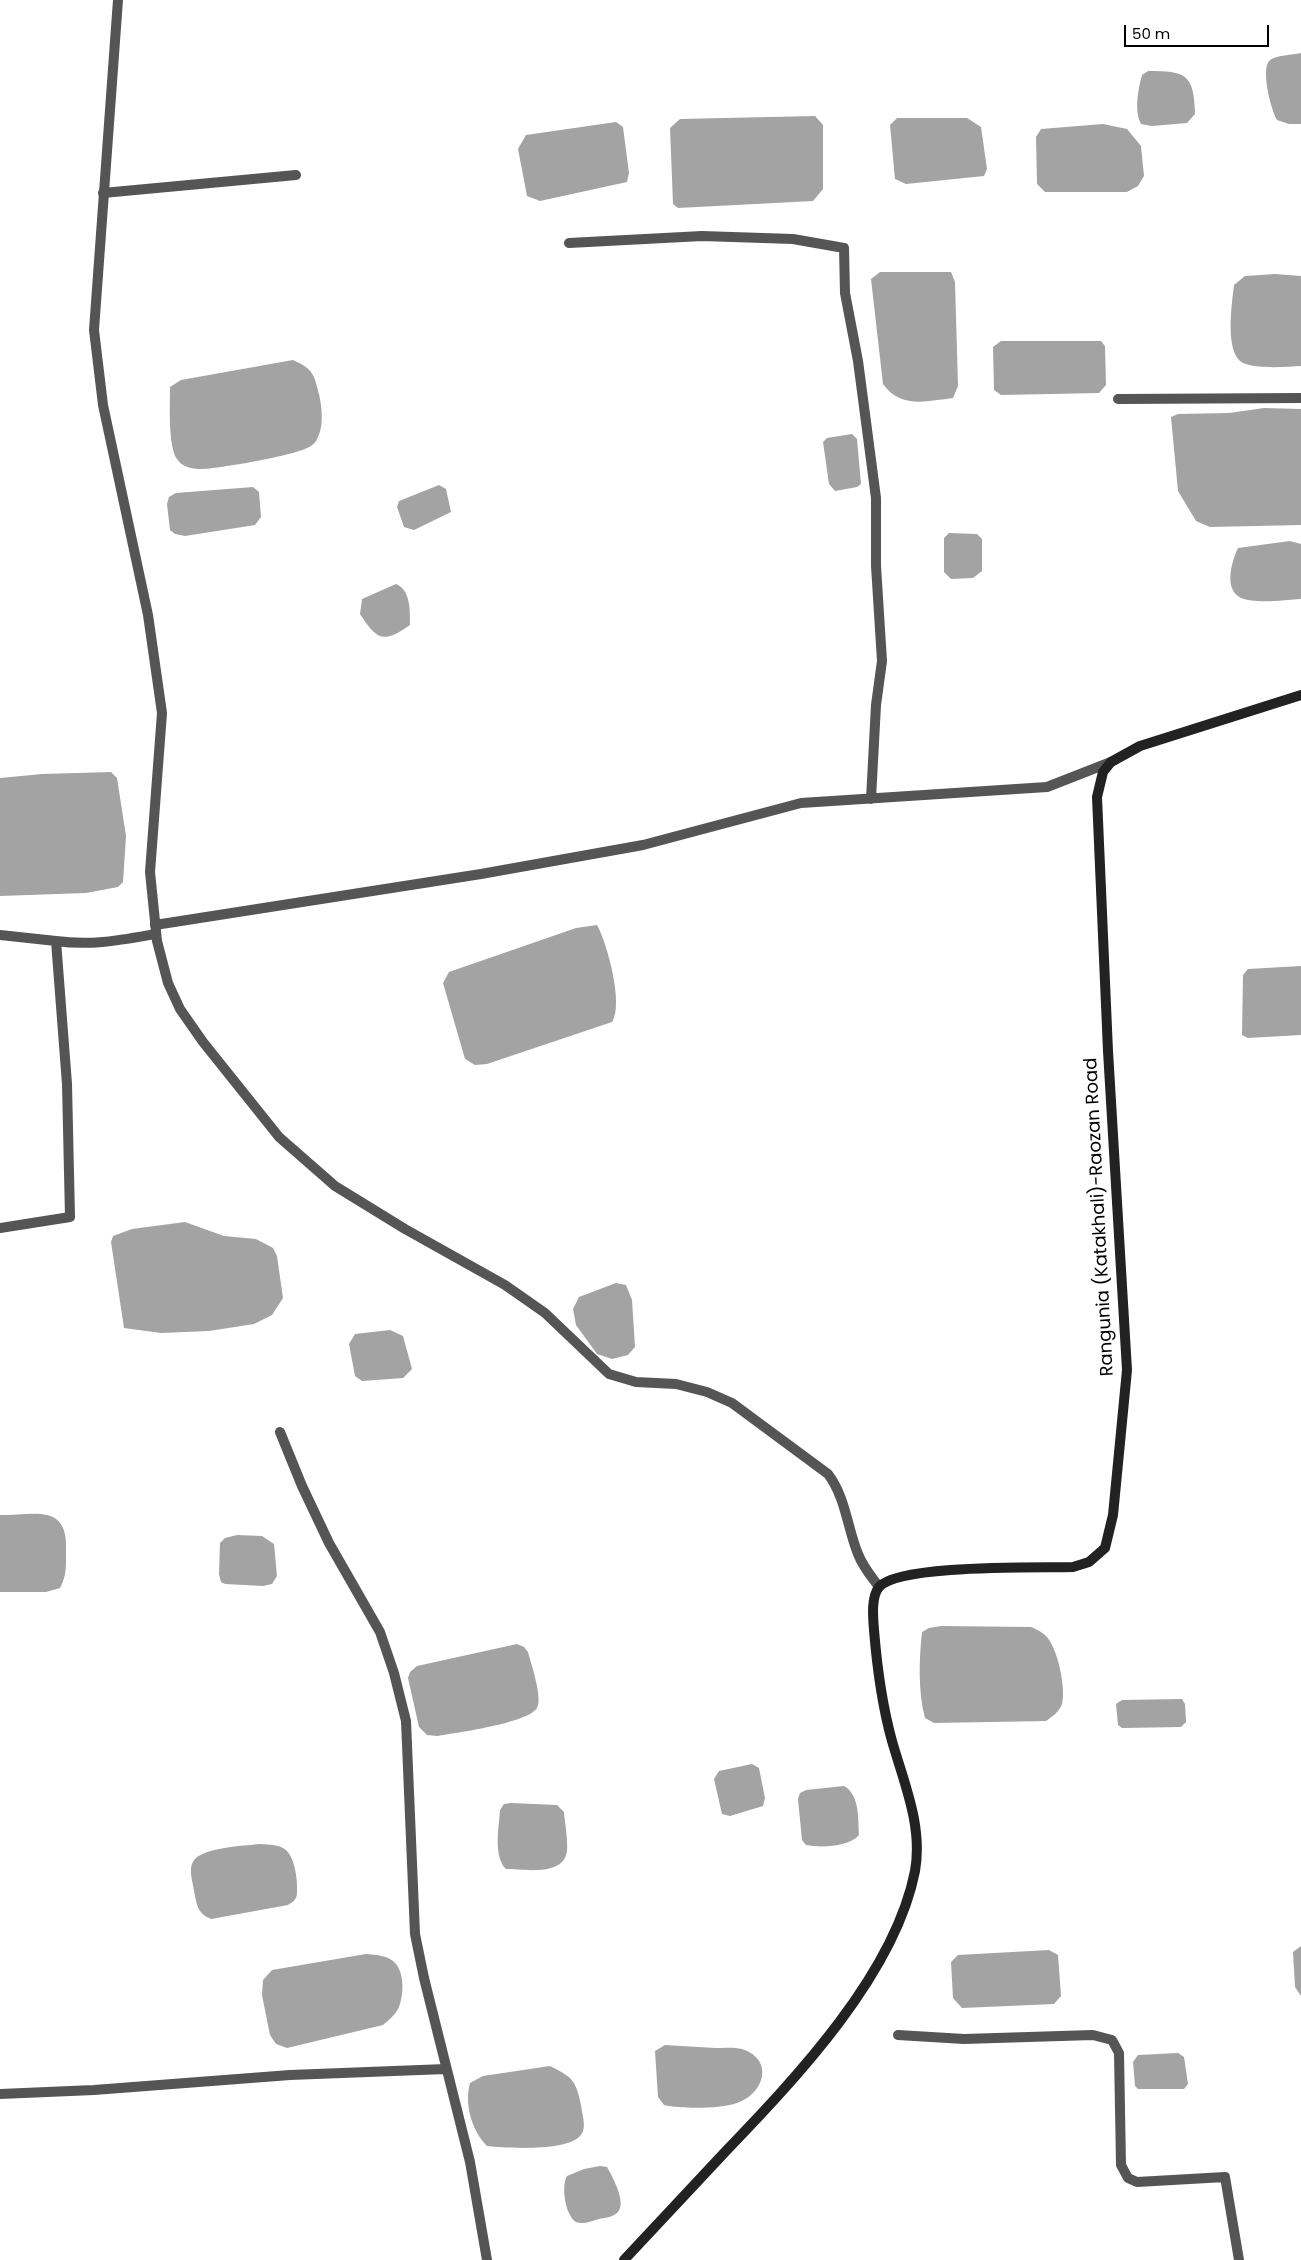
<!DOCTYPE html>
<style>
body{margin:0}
#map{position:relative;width:1301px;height:2260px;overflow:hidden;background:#fff;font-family:Poppins,sans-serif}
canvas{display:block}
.scale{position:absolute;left:1124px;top:25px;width:145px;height:22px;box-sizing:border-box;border:2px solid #000;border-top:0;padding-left:6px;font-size:15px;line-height:18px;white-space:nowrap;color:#000;-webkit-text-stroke:4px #fff;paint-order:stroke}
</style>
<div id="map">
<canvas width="1301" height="2260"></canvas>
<div class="scale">50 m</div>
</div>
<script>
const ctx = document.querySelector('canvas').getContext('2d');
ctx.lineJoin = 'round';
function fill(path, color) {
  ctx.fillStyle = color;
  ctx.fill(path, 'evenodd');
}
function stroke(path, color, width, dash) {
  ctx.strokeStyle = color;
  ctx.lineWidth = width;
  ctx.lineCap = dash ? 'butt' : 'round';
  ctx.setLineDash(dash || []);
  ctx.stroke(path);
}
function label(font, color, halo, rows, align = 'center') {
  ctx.font = font + ' Poppins,sans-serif';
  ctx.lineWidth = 4;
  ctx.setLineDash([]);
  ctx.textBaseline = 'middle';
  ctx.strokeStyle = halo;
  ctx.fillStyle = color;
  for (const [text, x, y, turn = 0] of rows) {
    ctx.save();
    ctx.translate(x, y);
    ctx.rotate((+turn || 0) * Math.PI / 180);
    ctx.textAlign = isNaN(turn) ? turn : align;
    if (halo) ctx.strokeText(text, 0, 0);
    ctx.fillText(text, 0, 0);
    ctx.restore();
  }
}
const water = new Path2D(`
 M1301 53V124H1289L1277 120C1271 110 1260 68 1270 60 1278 55 1292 55 1301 53Z
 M1148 71C1186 71 1194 74 1195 114L1187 123 1152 126 1141 124C1134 110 1138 90 1142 75Z
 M815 116 823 125V189L813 201 678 208 673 204 670 128 680 119Z
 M897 118H967L981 127 987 169 984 176 906 184 895 179 890 125Z
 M616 122 623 127 629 173 627 182 540 201 527 196 518 149 526 135Z
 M1103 124 1127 129 1141 146 1144 176 1138 186 1127 192H1045L1037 184 1036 137 1041 129Z
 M880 272H951L955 282 958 386 953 398C926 401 901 409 883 384L871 279Z
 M1275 274 1301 276V366C1285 367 1257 369 1243 363 1224 353 1232 303 1234 285L1245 276Z
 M1001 341H1101L1105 346 1106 385 1099 393 1001 395 994 390 993 347Z
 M293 360C313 369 314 374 319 394 322 408 324 426 317 439 316 442 312 446 309 447 297 455 217 469 201 469 192 469 182 467 177 459 168 447 170 403 170 387L181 380Z
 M1264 408 1301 409V525L1210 527 1196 521 1178 491 1171 417 1178 414 1229 413Z
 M852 434 857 439 861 484 857 487 835 491 829 484 823 442 827 438Z
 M439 485 446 489 451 512 414 530 404 527 397 507 399 501Z
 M253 487 259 492 261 517 255 525 185 536 175 534 170 530 167 504 169 497 176 493Z
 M949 533 977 534 982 539V571L973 578 951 579 944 572V538Z
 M1290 541 1301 544V599C1286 600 1255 604 1241 598 1223 589 1232 561 1238 548Z
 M396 584C411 590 410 611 410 625 383 644 377 640 360 614L362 599Z
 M111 772 117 778 126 836 123 882 118 887 86 893 0 896V778L42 774Z
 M597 925C607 943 624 1004 612 1022L487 1064 475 1065 465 1059 443 983 449 972 576 928Z
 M1301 966V1035L1248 1038 1242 1035 1243 975 1248 969Z
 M185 1222 224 1236 256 1239 273 1248 277 1256 283 1298 272 1315 254 1324 209 1331 161 1333 124 1328 111 1242 113 1236 132 1229Z
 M616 1283 626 1285 632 1300 635 1347 628 1355 612 1359 597 1354 576 1325 573 1309 579 1297Z
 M390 1330 403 1336 412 1369 403 1378 362 1381 355 1376 349 1344 355 1334Z
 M0 1515C35 1515 68 1503 66 1550 66 1563 67 1576 60 1588L46 1592H0Z
 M237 1535 262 1536 274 1544 277 1576 272 1584 263 1586 225 1584 221 1582 219 1574 220 1543 225 1538Z
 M941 1626 1031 1627C1038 1630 1042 1632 1047 1637 1058 1650 1066 1688 1062 1704 1059 1712 1053 1716 1046 1721L934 1723 925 1718C918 1692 919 1659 922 1632L929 1628Z
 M517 1644 524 1647 528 1652C531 1664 543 1698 537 1708 528 1723 456 1733 437 1736L427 1735 419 1727 408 1678 410 1672 417 1666Z
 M1182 1699 1185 1704 1186 1722 1181 1727 1122 1728 1118 1725 1116 1704 1122 1700Z
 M752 1764 759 1768 765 1798 763 1806 730 1816 722 1814 714 1779 719 1771Z
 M844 1786C860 1795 858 1819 859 1835 849 1847 821 1848 806 1845L802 1840 798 1799 800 1793 806 1790Z
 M511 1803 557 1805 564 1812C565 1824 568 1839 567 1851 564 1877 523 1869 506 1869 493 1856 499 1827 500 1810L504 1804Z
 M260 1844C269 1845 280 1844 287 1851 295 1859 298 1882 297 1893 297 1899 293 1902 288 1905L211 1919C197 1913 197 1905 194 1891 193 1883 189 1871 192 1864 197 1847 244 1846 260 1844Z
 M1301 1946V1996L1295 1987 1293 1952Z
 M1049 1950 1058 1955 1061 1996 1054 2004 962 2008 953 1998 951 1962 958 1955Z
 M366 1954C376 1955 385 1955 393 1961 405 1971 404 1994 399 2007 396 2014 389 2020 383 2025L287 2048 276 2044 270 2035 262 1995 263 1980 272 1970Z
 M665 2045C681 2046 698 2047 715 2048 723 2048 734 2047 742 2049 775 2060 764 2094 737 2103 718 2109 683 2109 664 2105L658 2097 655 2051Z
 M1178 2053 1184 2057 1188 2084 1184 2089H1138L1135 2086 1133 2062 1138 2055Z
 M550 2066C572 2077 576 2080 581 2105 582 2115 587 2127 581 2135 568 2152 507 2148 487 2146 472 2131 464 2104 470 2083L483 2076Z
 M600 2166 607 2167C612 2176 628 2204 617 2213 613 2217 604 2218 599 2219 592 2221 583 2225 576 2222 565 2215 561 2186 567 2176L584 2169Z`);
const minor = new Path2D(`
 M103 193 296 175
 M569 243 702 236 793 239 844 248 845 293 858 361 876 498V566L882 661 876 705 871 799
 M1118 399 1301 398
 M155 925 481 874 643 845 801 803 1047 787 1111 762
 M0 935 56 941
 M0 1228 70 1217 67 1084 56 941C92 946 121 940 156 934
 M280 1432 302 1486 329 1543 380 1632 394 1673 406 1721 415 1934 424 1978 470 2162 487 2260
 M898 2035 964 2039 1093 2035 1112 2040 1119 2053 1121 2165 1128 2178 1137 2182 1225 2177 1239 2260
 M0 2094 94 2090 290 2075 446 2069`);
const tertiary = new Path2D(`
 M118 0 94 330 103 405 148 615 162 713 150 872 157 941 168 983 180 1009 203 1042 279 1137 335 1186 405 1229 505 1285 545 1313 609 1374 636 1382 676 1384 707 1392 732 1403 828 1474C846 1498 847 1527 858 1554 863 1567 871 1576 879 1587`);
const secondary = new Path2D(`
 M624 2260C658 2224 691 2188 725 2152 796 2078 895 1974 915 1871 923 1826 904 1783 892 1741 882 1705 877 1667 874 1630 873 1617 871 1597 879 1587 899 1564 1039 1568 1073 1567L1089 1562 1105 1548 1113 1515 1127 1370 1108 1051 1097 797 1103 772 1111 762 1140 746 1301 695`);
const streetNames = [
 ["Rangunia (Katakhali)-Raozan Road",1100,1217,-93]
];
fill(water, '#a3a3a3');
stroke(minor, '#555', 10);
stroke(tertiary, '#555', 10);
stroke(secondary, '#222', 10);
label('18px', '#000', '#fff', streetNames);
</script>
